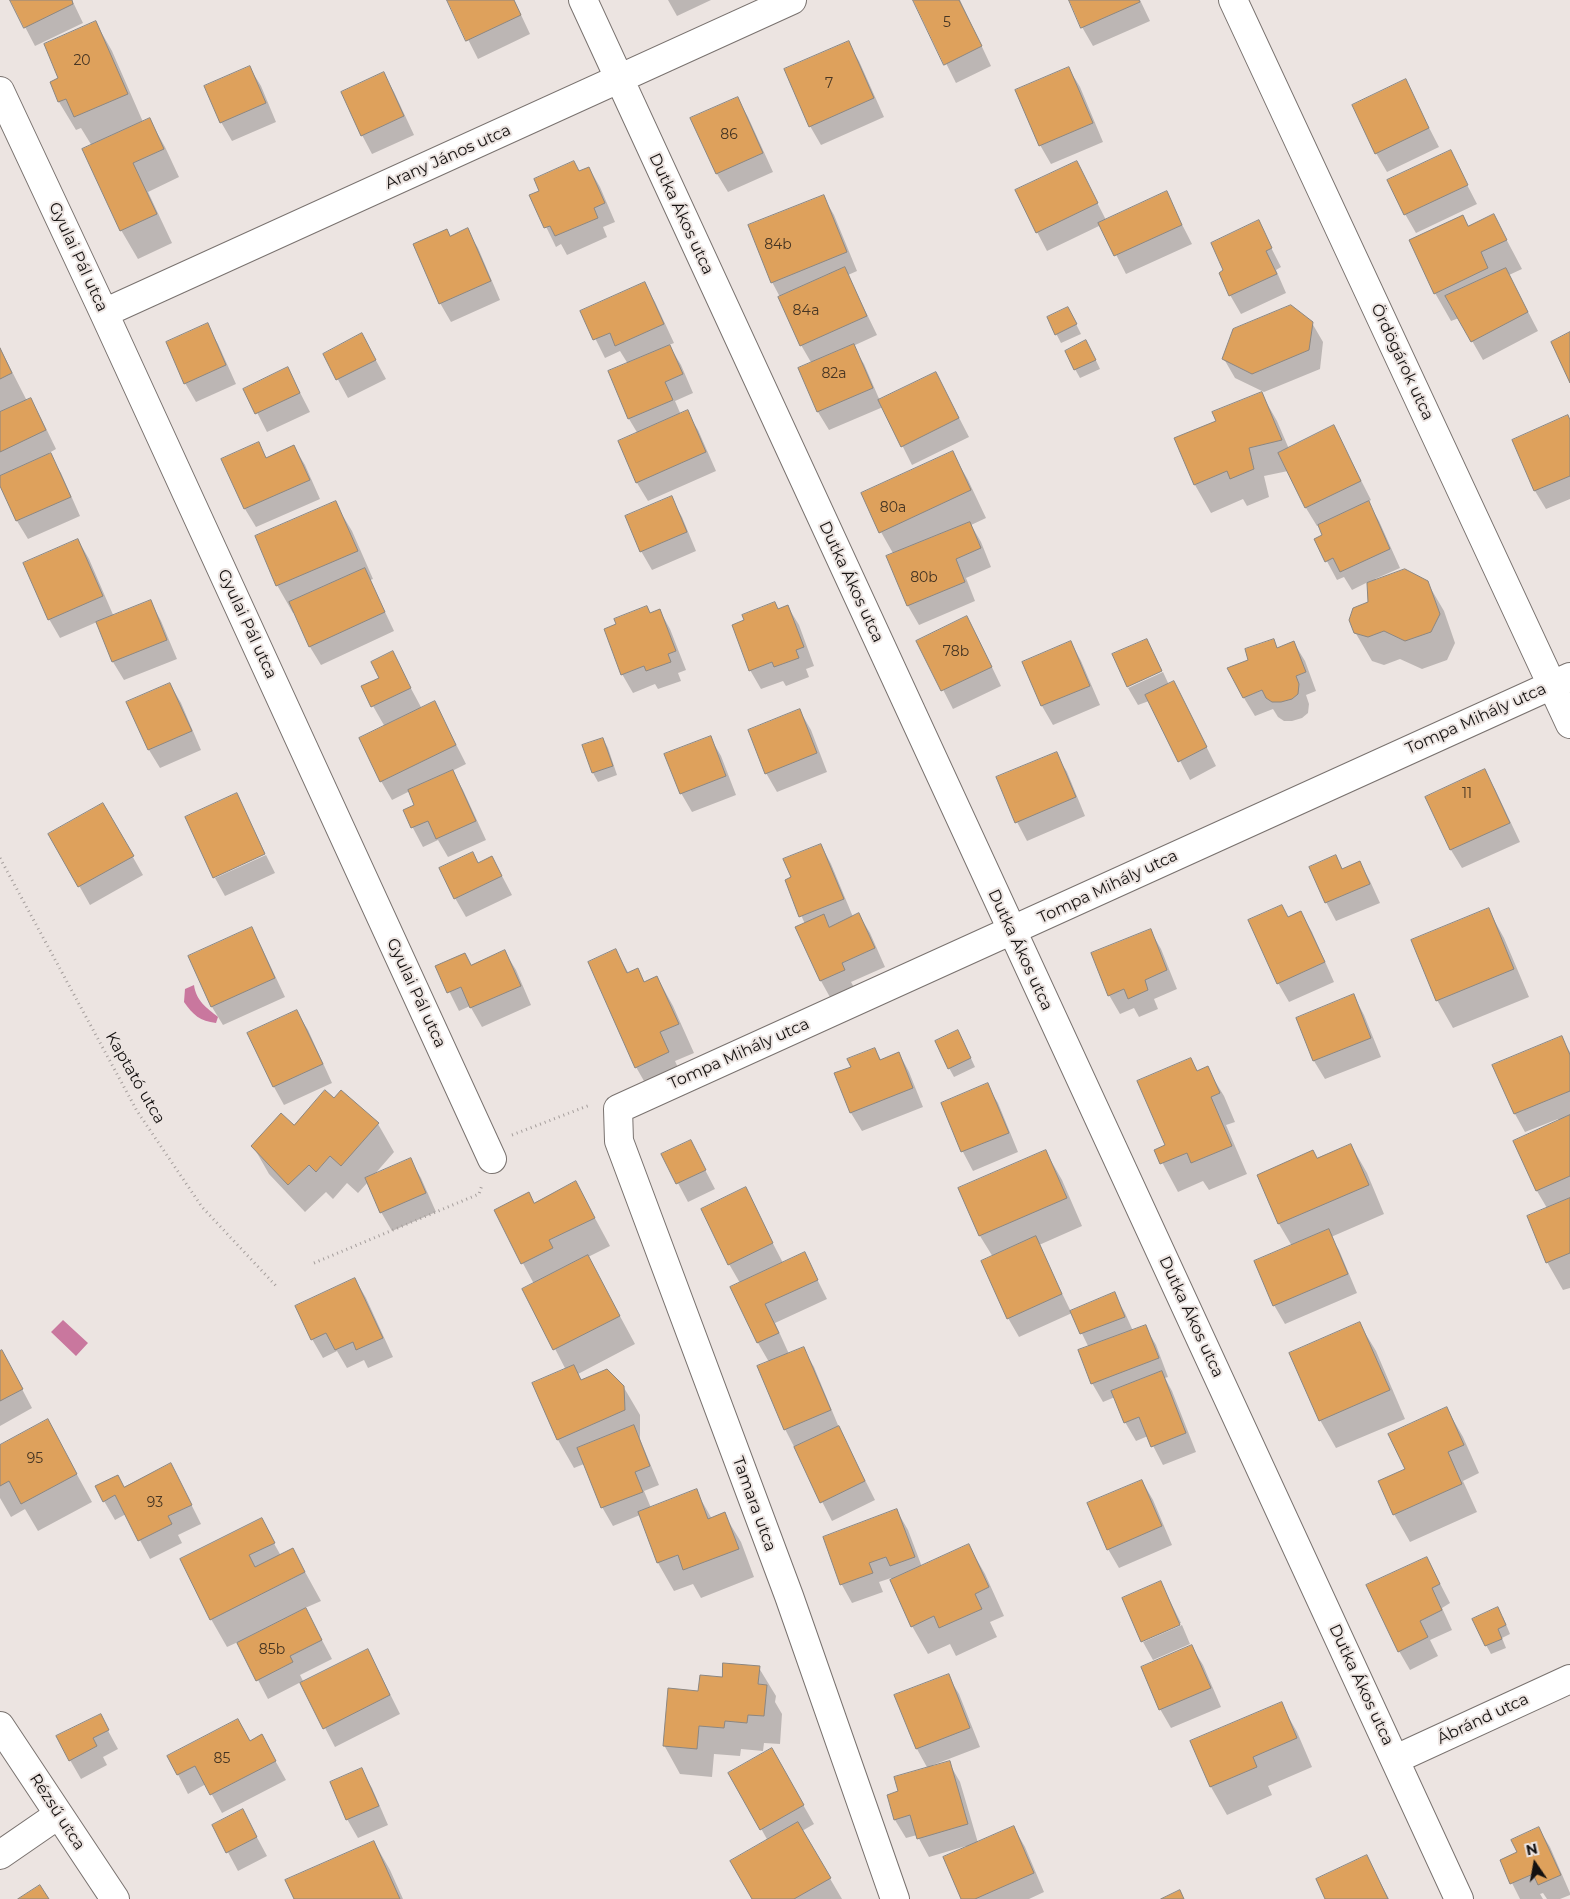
<!DOCTYPE html>
<meta charset="utf-8">
<style>
body{margin:0}
#map{position:relative;width:1570px;height:1899px;overflow:hidden;background:#ece4e1;font-family:Montserrat,sans-serif}
canvas{display:block}
.north{position:absolute;left:1510px;top:1839px;width:50px;height:50px;-webkit-text-stroke:4px #ece4e1;paint-order:stroke;rotate:348deg;font-size:14px;font-weight:700;line-height:20px;text-align:center;color:#141110}
.north::after{content:'';display:block;margin:auto;width:18px;height:22px;background:#141110;clip-path:polygon(50% 0,100% 100%,50% 72%,0 100%)}
</style>
<div id="map">
<canvas width="1570" height="1899"></canvas>
<div class="north">N</div>
</div>
<script>
const ctx = document.querySelector('canvas').getContext('2d');
ctx.lineJoin = 'round';
function fill(path, color) {
  ctx.fillStyle = color;
  ctx.fill(path, 'evenodd');
}
function stroke(path, color, width, dash) {
  ctx.strokeStyle = color;
  ctx.lineWidth = width;
  ctx.lineCap = dash ? 'butt' : 'round';
  ctx.setLineDash(dash || []);
  ctx.stroke(path);
}
function label(font, color, halo, rows, align = 'center') {
  ctx.font = font + ' Montserrat,sans-serif';
  ctx.lineWidth = 4;
  ctx.setLineDash([]);
  ctx.textBaseline = 'middle';
  ctx.strokeStyle = halo;
  ctx.fillStyle = color;
  for (const [text, x, y, turn = 0] of rows) {
    ctx.save();
    ctx.translate(x, y);
    ctx.rotate((+turn || 0) * Math.PI / 180);
    ctx.textAlign = isNaN(turn) ? turn : align;
    if (halo) ctx.strokeText(text, 0, 0);
    ctx.fillText(text, 0, 0);
    ctx.restore();
  }
}
const water = new Path2D(`
 M194 985C196 1001 207 1008 218 1017L216 1023C200 1021 193 1015 184 1002L185 989Z
 M63 1320 88 1343 76 1356 51 1332Z`);
const shadow = new Path2D(`
 M11 0H72L83 23 35 46Z
 M448 0H514L530 34 478 59Z
 M668 0H711L677 16Z
 M914 0H960L991 66 956 83Z
 M1070 0H1140L1150 21 1093 46 1082 27Z
 M96 23 112 51 143 122 149 119 165 147 179 177 148 192 172 243 138 259 121 230 84 149 92 146 81 128 76 130 59 102 51 83 60 79Z
 M848 42 859 61 884 117 821 145 810 126Z
 M250 68 261 86 276 122 232 141 221 122Z
 M1069 69 1080 87 1103 142 1051 164 1040 145Z
 M384 74 394 92 414 135 372 154 362 135Z
 M1405 81 1439 147 1387 172 1376 153Z
 M737 98 748 117 773 172 728 192 717 174 692 119Z
 M1450 152 1477 204 1416 233 1405 214Z
 M1077 163 1106 220 1166 193 1192 244 1126 274 1101 225 1047 251 1037 232Z
 M589 168 600 187 615 222 603 227 607 237 567 255 561 244 556 247 531 196Z
 M823 196 834 215 857 271 848 275 877 335 853 346 864 364 880 401 936 373 969 437 912 465 883 407 829 430 818 412 800 369 812 364 801 345 780 297 772 282Z
 M1463 216 1469 227 1494 216 1522 269 1509 275 1538 331 1483 360 1459 318 1451 321 1435 293Z
 M1258 222 1281 267 1276 270 1286 293 1241 314 1230 295 1225 271Z
 M467 230 478 248 500 300 451 322 440 303 450 237Z
 M644 283 655 302 674 343 669 345 681 365 693 393 675 401 681 415 687 412 698 430 716 471 648 501 637 483 619 442 638 434 629 419 609 372 628 364 620 351 605 358 582 312Z
 M1048 318H1073L1081 334 1061 343Z
 M1312 323 1323 342 1320 369 1264 392 1235 378 1224 359Z
 M207 325 218 344 236 384 196 402 185 383Z
 M0 348 27 401 30 399 41 418 56 449 49 453 61 473 80 516 28 539 17 521 0 483Z
 M1091 350 1100 369 1080 378 1075 369Z
 M372 353 386 379 348 398 324 354Z
 M288 369 310 412 267 432 245 389Z
 M1261 393 1277 421 1289 449 1334 427 1371 500 1368 502 1379 521 1400 568 1375 579 1376 581 1427 582 1444 611 1455 643 1447 660 1422 669 1400 659 1384 665 1372 661 1355 632 1369 603 1368 582 1352 590 1344 577 1337 580 1315 539 1324 535 1319 525 1317 526 1306 508 1288 471 1264 476 1269 497 1247 506 1243 499 1211 513 1195 485 1176 438 1218 421Z
 M1570 421V499L1546 509 1535 491 1513 440Z
 M258 444 267 459 294 447 305 465 320 499 256 527 245 509 223 460Z
 M952 452 968 480 986 518 971 525 981 542 991 567 966 578 975 601 919 625 908 606 888 557 894 555 881 532Z
 M671 498 682 517 696 551 652 570 641 551Z
 M335 503 352 531 373 579 370 580 394 631 321 665 310 647 295 613H293L277 585Z
 M78 540 89 559 114 617 151 602 161 621 177 659 124 680 113 662 97 622 60 638 49 619Z
 M788 607 799 625 814 666 806 669 809 677 786 686 783 681 761 689 750 670 746 621Z
 M660 611 670 629 686 670 678 673 681 681 658 689 655 684 633 693 622 674 650 614Z
 M977 636 1001 686 953 709 918 641Z
 M1147 640 1162 670 1128 685Z
 M1273 640 1278 649 1294 643 1305 661 1316 691 1306 695 1309 704 1308 713 1302 718 1292 721H1284L1278 717 1273 709 1255 716 1244 698 1250 660Z
 M1071 642 1081 661 1100 705 1053 725 1042 706 1024 662Z
 M392 653 422 709 435 703 466 764 452 771 463 790 486 840 448 857 438 840 423 847 404 811 416 806 410 791 392 800 381 781 385 727 373 706 381 678Z
 M1163 672 1169 685 1184 702 1216 766 1190 780 1149 701 1138 705 1128 688Z
 M170 684 181 703 201 750 160 768 149 750Z
 M800 711 811 730 827 772 777 792 766 773Z
 M710 737 721 756 736 795 692 812 681 793Z
 M603 739 608 748 617 775 598 782 593 773 584 746Z
 M1056 754 1067 772 1085 816 1027 841 1017 822Z
 M1484 770 1495 789 1520 842 1462 868 1451 850 1427 797Z
 M237 795 265 853 214 876Z
 M103 804 143 875 90 905 50 834Z
 M821 845 831 864 853 917 859 915 870 933 885 967 851 982 855 989 831 999 821 981 805 924 786 881 793 878Z
 M266 855 275 873 225 896 215 878Z
 M492 857 512 895 466 917 455 898 478 864Z
 M1336 857 1343 870 1360 863 1370 881 1380 903 1336 921 1326 902Z
 M1488 909 1504 938 1529 997 1453 1028 1437 1000Z
 M1301 913 1312 932 1334 982 1289 1002 1278 983Z
 M252 929 262 948 285 997 223 1025 212 1007Z
 M1150 930 1161 949 1177 989 1154 999 1158 1009 1139 1017 1134 1008 1120 1014 1109 995Z
 M616 951 629 974 638 970 645 983 657 977 673 1006 694 1053 675 1061 684 1081 652 1095 636 1067Z
 M505 952 516 970 531 1005 482 1027 470 1006 459 1011 437 967 471 966Z
 M1354 996 1364 1015 1381 1057 1325 1079 1314 1061 1297 1018Z
 M297 1012 308 1030 332 1083 284 1105 274 1087Z
 M1561 1037 1570 1052V1288L1563 1290 1547 1262V1208L1537 1191 1514 1142 1559 1121 1558 1119 1525 1132 1515 1114 1494 1066Z
 M963 1041 975 1067 954 1077 949 1068Z
 M875 1049 881 1060 899 1053 909 1072 923 1107 862 1131 851 1113 852 1067Z
 M1190 1059 1198 1072 1207 1068 1224 1096 1235 1122 1226 1125 1247 1174 1209 1190 1203 1181 1178 1192 1156 1151 1167 1146Z
 M987 1085 998 1103 1018 1152 973 1171 963 1152 942 1103Z
 M334 1100 378 1124 394 1152 374 1175 410 1159 421 1178 436 1212 392 1231 381 1212 368 1182 358 1193 347 1183 333 1199 326 1192 305 1212 269 1174 253 1146 294 1126Z
 M690 1141 715 1189 688 1202 663 1155Z
 M1351 1145 1367 1173 1384 1214 1331 1237 1339 1250 1357 1293 1285 1324 1274 1305 1292 1246 1279 1224 1258 1175 1317 1159Z
 M1046 1152 1062 1180 1082 1226 1039 1245 1071 1312 1114 1294 1125 1313 1133 1331 1145 1326 1156 1345 1168 1377 1165 1378 1172 1391 1196 1452 1163 1465 1148 1436 1136 1441 1125 1422 1115 1397 1103 1402 1092 1383 1089 1348 1072 1313 1019 1337 1008 1318 993 1257 980 1236 960 1189Z
 M576 1183 610 1246 588 1257 635 1344 578 1374 582 1381 623 1386 640 1415V1439L659 1485 644 1491 651 1508 696 1491 712 1519 724 1514 741 1542 754 1577 701 1598 693 1584 674 1591 658 1563 640 1515 613 1526 602 1507 584 1464 574 1468 558 1440 533 1384 566 1370 524 1289 534 1284 495 1211 534 1204Z
 M745 1189 783 1263 804 1253 827 1299 775 1323 789 1354 803 1348 814 1367 840 1430 875 1500 832 1521 785 1429 769 1362 758 1343 732 1287 740 1283 729 1264Z
 M355 1279 366 1298 393 1357 368 1368 364 1360 347 1368 337 1351 323 1358 312 1339Z
 M1359 1323 1376 1351 1405 1419 1336 1448 1320 1420Z
 M0 1353 12 1370 32 1408 0 1426Z
 M1447 1409 1463 1437 1479 1473 1463 1481 1477 1512 1410 1542 1394 1514 1406 1470Z
 M0 1446 63 1449 92 1502 38 1531 25 1509 11 1517 0 1498Z
 M1142 1481 1153 1500 1172 1545 1119 1568 1108 1549Z
 M181 1484 201 1524 178 1535 182 1543 150 1559 126 1514 115 1520 104 1501 124 1488Z
 M897 1511 908 1530 922 1567 969 1546 985 1574 1004 1616 990 1622 997 1637 956 1656 950 1644 928 1654 912 1626 891 1578 879 1582 883 1592 852 1603 842 1585 824 1538Z
 M261 1520 281 1556 293 1550 321 1601 305 1608 332 1659 300 1675 304 1683 378 1670 400 1714 335 1747 301 1682 268 1699 238 1642 227 1647 211 1619Z
 M1427 1558 1450 1603 1442 1608 1452 1630 1430 1640 1438 1656 1410 1670 1399 1651Z
 M1161 1583 1181 1623 1142 1640Z
 M1503 1617 1510 1634 1502 1638 1506 1648 1491 1654 1486 1645Z
 M1182 1625 1190 1644 1153 1660 1143 1642Z
 M1192 1647 1203 1665 1221 1707 1171 1728 1160 1709 1143 1668Z
 M759 1668 776 1696 775 1702 782 1714 780 1744 764 1743 763 1751 741 1749 740 1756 714 1754 712 1777 680 1774 664 1745 699 1692 723 1678Z
 M948 1676 959 1694 980 1747 933 1765V1767L949 1763 960 1782 978 1843 1014 1828 1025 1847 1044 1892 1029 1899H963L966 1846 929 1857 917 1835 906 1838 895 1820 889 1796 900 1792 928 1769 917 1749 896 1696Z
 M1281 1704 1297 1732 1312 1767 1268 1786 1272 1795 1227 1815 1211 1787 1192 1742Z
 M100 1716 118 1749 103 1757 107 1765 81 1779 70 1760Z
 M250 1742 272 1755 286 1780 222 1813 206 1784 188 1794 169 1757Z
 M772 1750 814 1824 802 1831 842 1899H754L768 1841 730 1773Z
 M361 1770 372 1788 388 1825 358 1838 347 1819Z
 M214 1826 253 1830 267 1856 238 1871Z
 M1539 1829 1550 1847 1570 1893V1895L1560 1899H1547L1543 1893 1540 1894 1543 1899H1520L1501 1861 1519 1853Z
 M374 1842 390 1870 403 1899H295Z
 M1367 1857 1389 1899H1326Z`);
const building = new Path2D(`
 M10 0H72L73 4 24 28Z
 M447 0H514L521 15 466 41Z
 M913 0H959L982 46 944 65Z
 M1069 0H1139L1140 2 1081 28Z
 M96 21 128 94 74 117 66 99 58 102 50 82 58 78 44 44Z
 M849 41 874 98 809 127 784 69Z
 M250 66 266 103 220 123 204 86Z
 M1069 67 1093 123 1039 146 1015 90Z
 M384 72 404 116 361 136 341 92Z
 M1406 79 1429 128 1375 154 1352 105Z
 M738 97 763 153 716 174 690 118Z
 M150 118 164 149 133 163 157 214 120 231 82 149Z
 M1451 150 1468 185 1404 215 1387 180Z
 M574 161 579 171 589 167 605 203 594 208 598 218 555 236 550 226 544 228 529 195 539 191 534 179Z
 M1077 161 1098 203 1036 233 1015 190Z
 M1167 191 1182 225 1114 256 1098 223Z
 M824 195 847 252 771 283 748 225Z
 M1494 214 1507 240 1481 252 1488 268 1434 294 1409 240 1463 215 1468 226Z
 M1259 220 1272 248 1266 251 1277 274 1229 296 1219 273 1223 270 1211 243Z
 M468 228 491 281 439 304 413 244 447 229 450 236Z
 M845 267 867 316 800 346 778 297Z
 M1506 268 1528 312 1471 342 1445 296Z
 M645 282 664 324 615 346 610 333 593 340 580 311Z
 M1291 305 1313 322 1309 350 1252 374 1222 359 1233 329Z
 M1068 307 1077 324 1055 335 1047 317Z
 M208 323 226 365 184 384 166 342Z
 M1570 332V383L1551 342Z
 M362 333 376 360 336 380 323 354Z
 M1086 340 1096 360 1074 370 1065 351Z
 M854 344 873 388 817 412 798 368Z
 M670 345 683 374 665 382 673 400 628 419 608 371Z
 M0 348 12 373 0 379Z
 M288 367 300 393 255 414 243 389Z
 M936 372 959 418 901 447 878 400Z
 M1262 392 1282 440 1249 448 1254 469 1230 479 1227 471 1194 485 1174 438 1216 421 1212 412Z
 M31 398 46 430 0 452V412Z
 M688 410 706 452 636 483 618 441Z
 M1568 415 1570 420V476L1534 491 1512 440Z
 M1334 425 1361 481 1305 508 1278 453Z
 M259 442 266 458 294 445 310 480 244 509 221 459Z
 M953 451 971 490 879 533 861 493Z
 M51 453 71 497 16 521 0 486V476Z
 M672 496 687 532 640 552 625 516Z
 M336 501 358 551 276 586 255 536Z
 M1369 501 1390 549 1340 572 1333 558 1325 562 1314 539 1322 535 1318 525Z
 M970 522 981 548 956 559 965 582 907 606 886 556Z
 M78 539 103 596 48 620 23 563Z
 M365 568 385 612 309 647 289 602Z
 M1405 569 1428 581 1440 614 1431 632 1405 641 1384 631 1368 637 1354 633 1349 620 1353 608 1368 602 1367 583Z
 M151 600 167 640 112 662 96 622Z
 M775 602 778 609 788 605 804 647 796 650 799 658 774 667 772 662 749 671 732 625 744 620 742 615Z
 M647 606 650 613 660 609 676 651 668 654 671 662 646 671 644 666 621 675 604 629 616 624 614 619Z
 M967 616 992 667 941 691 916 641Z
 M1147 639 1162 671 1127 687 1112 654Z
 M1274 639 1277 648 1294 641 1306 672 1296 676 1299 684 1298 694 1292 699 1281 702H1272L1266 698 1262 690 1243 698 1227 668 1248 660 1245 649Z
 M1071 641 1090 686 1041 706 1022 662Z
 M393 651 411 688 371 707 361 686 379 678 371 662Z
 M1174 681 1207 747 1178 762 1145 695Z
 M170 683 192 731 148 750 126 702Z
 M435 701 456 745 380 782 359 738Z
 M800 709 817 753 765 774 748 730Z
 M711 736 726 776 680 794 664 754Z
 M603 738 613 766 592 773 582 745Z
 M1057 752 1076 797 1015 823 996 777Z
 M1485 769 1510 823 1450 850 1425 797Z
 M453 770 476 821 436 839 428 821 411 828 403 810 414 805 408 790Z
 M237 793 265 854 213 878 185 817Z
 M103 803 134 856 78 887 48 834Z
 M821 844 844 899 799 917 785 880 791 877 783 859Z
 M473 852 478 863 492 856 502 876 454 899 439 868Z
 M1336 855 1342 869 1360 861 1370 884 1325 903 1309 867Z
 M1282 905 1288 917 1301 911 1325 962 1277 984 1248 920Z
 M1489 908 1514 969 1436 1001 1411 940Z
 M859 913 875 948 842 963 845 970 820 981 795 927 824 914 829 927Z
 M252 927 275 978 211 1007 188 956Z
 M1151 929 1167 970 1145 980 1148 990 1128 999 1124 989 1108 996 1091 953Z
 M616 949 627 973 638 968 644 982 657 976 679 1024 660 1032 669 1052 635 1068 588 962Z
 M505 950 521 986 470 1008 461 987 447 993 435 966 465 953 471 965Z
 M1354 994 1371 1038 1313 1061 1296 1018Z
 M297 1010 323 1064 273 1087 247 1033Z
 M958 1030 971 1058 948 1069 935 1041Z
 M1562 1036 1570 1055V1091L1514 1114 1492 1065Z
 M875 1048 880 1060 899 1052 913 1088 850 1113 834 1073 851 1067 847 1059Z
 M1191 1058 1197 1071 1208 1066 1220 1093 1211 1097 1232 1146 1191 1163 1187 1153 1160 1164 1154 1150 1165 1145 1137 1081Z
 M988 1083 1009 1133 961 1152 941 1103Z
 M325 1090 334 1098 341 1090 379 1123 341 1166 330 1156 316 1172 309 1165 288 1185 251 1146 281 1113 294 1125Z
 M1570 1115V1176L1536 1191 1513 1141Z
 M691 1140 706 1170 676 1184 661 1154Z
 M1351 1144 1369 1185 1278 1224 1257 1175 1313 1150 1317 1158Z
 M1046 1150 1067 1198 979 1236 958 1188Z
 M411 1158 426 1193 380 1213 365 1178Z
 M576 1181 595 1218 549 1240 553 1248 521 1264 494 1210 529 1192 534 1203Z
 M746 1187 773 1243 728 1265 701 1209Z
 M1570 1198V1253L1546 1263 1527 1216Z
 M1329 1229 1348 1274 1273 1306 1254 1261Z
 M1036 1236 1062 1294 1007 1319 981 1261Z
 M805 1252 818 1280 765 1304 779 1333 757 1343 730 1287Z
 M588 1255 620 1316 553 1350 522 1289Z
 M355 1278 383 1338 356 1350 353 1342 335 1350 326 1333 311 1340 295 1306Z
 M1115 1292 1125 1317 1080 1334 1070 1311Z
 M1360 1322 1390 1390 1319 1421 1289 1353Z
 M1146 1325 1159 1358 1091 1384 1078 1350Z
 M804 1347 831 1410 784 1430 757 1366Z
 M2 1350 23 1389 0 1401V1351Z
 M574 1365 581 1380 607 1369 624 1386 625 1410 557 1440 532 1383Z
 M1162 1371 1186 1433 1151 1447 1139 1417 1124 1423 1111 1391Z
 M1447 1407 1464 1445 1448 1452 1462 1484 1393 1515 1378 1481 1405 1469 1388 1434Z
 M48 1419 77 1474 21 1504 9 1481 0 1486V1445Z
 M634 1425 650 1466 635 1472 643 1492 601 1508 577 1448Z
 M839 1426 865 1481 820 1503 794 1447Z
 M171 1463 192 1505 168 1516 172 1524 138 1541 115 1495 103 1502 95 1486 118 1475 124 1487Z
 M1142 1480 1162 1526 1107 1550 1087 1503Z
 M697 1489 708 1519 725 1512 739 1549 683 1570 678 1555 657 1563 638 1512Z
 M897 1509 915 1557 890 1566 886 1557 869 1563 873 1573 840 1585 823 1537Z
 M262 1518 275 1543 249 1555 255 1567 293 1548 305 1572 210 1620 180 1559Z
 M969 1544 989 1587 975 1594 982 1609 939 1628 934 1616 911 1627 890 1580Z
 M1427 1557 1440 1584 1432 1588 1442 1610 1420 1621 1428 1637 1398 1652 1366 1585Z
 M1161 1581 1180 1625 1141 1642 1122 1598Z
 M1498 1607 1506 1625 1498 1629 1502 1639 1485 1646 1472 1619Z
 M306 1608 322 1640 290 1656 293 1662 256 1681 237 1643Z
 M1192 1645 1211 1688 1159 1710 1141 1667Z
 M368 1649 390 1695 323 1729 300 1683Z
 M723 1663 760 1666 758 1684 767 1685 764 1716 748 1715 747 1723 725 1721 724 1728 699 1726 697 1749 663 1746 668 1688 698 1691 700 1675 722 1677Z
 M949 1674 970 1728 916 1749 894 1695Z
 M1282 1702 1297 1738 1253 1757 1257 1767 1210 1787 1190 1741Z
 M101 1714 109 1730 93 1738 97 1746 69 1761 56 1736Z
 M238 1719 250 1741 262 1734 276 1761 210 1795 195 1766 177 1775 167 1756Z
 M772 1748 804 1805 760 1830 728 1773Z
 M950 1761 968 1824 917 1839 910 1815 894 1820 887 1795 898 1791 894 1777Z
 M362 1768 379 1806 346 1820 330 1782Z
 M243 1809 257 1837 226 1853 212 1825Z
 M798 1822 831 1878 794 1899H752L730 1861Z
 M1014 1826 1034 1873 975 1899H961L943 1857Z
 M1539 1827 1561 1875 1538 1885 1533 1874 1510 1884 1500 1860 1517 1852 1511 1840Z
 M374 1841 400 1899H294L285 1880Z
 M1367 1855 1388 1899H1325L1316 1879Z
 M40 1885 49 1899H18Z
 M1180 1890 1184 1899H1161Z`);
const path = new Path2D(`
 M0 858 137 1111 202 1207 278 1288
 M512 1135 590 1105
 M314 1263 479 1194 482 1185`);
const minor = new Path2D(`
 M583 0 1459 1899
 M1233 0 1570 724
 M0 91 104 313 492 1159
 M104 313 792 0
 M0 1726 115 1899
 M1396 1759 1570 1679
 M0 1855 58 1815
 M895 1899 789 1596 619 1141 618 1109 1570 677`);
const numberNames = [
 ["5",947,23],
 ["20",82,61],
 ["7",829,84],
 ["86",729,135],
 ["84b",778,245],
 ["84a",806,311],
 ["82a",834,374],
 ["80a",893,508],
 ["80b",924,578],
 ["78b",956,652],
 ["11",1467,794],
 ["95",35,1459],
 ["93",155,1503],
 ["85b",272,1650],
 ["85",222,1759]
];
const streetNames = [
 ["Arany János utca",448,157,-24],
 ["Dutka Ákos utca",681,214,65],
 ["Gyulai Pál utca",78,257,65],
 ["Ördögárok utca",1402,362,65],
 ["Dutka Ákos utca",851,582,65],
 ["Gyulai Pál utca",247,624,65],
 ["Tompa Mihály utca",1476,719,-24],
 ["Tompa Mihály utca",1108,887,-25],
 ["Dutka Ákos utca",1020,950,65],
 ["Gyulai Pál utca",416,993,65],
 ["Tompa Mihály utca",739,1054,-24],
 ["Kaptató utca",135,1078,60],
 ["Dutka Ákos utca",1191,1317,65],
 ["Tamara utca",754,1504,70],
 ["Dutka Ákos utca",1361,1685,65],
 ["Ábránd utca",1483,1719,-25],
 ["Rézsű utca",57,1812,57]
];
fill(water, '#c9779e');
fill(shadow, '#0003');
fill(building, '#dea15c');
stroke(building, '#8b8681', 1);
stroke(minor, '#79726f', 30);
stroke(path, '#a59e9c', 3, [1, 4]);
stroke(minor, '#fff', 28);
label('14px', '#463523', null, numberNames);
label('16px', '#141110', '#ece4e1', streetNames);
</script>
